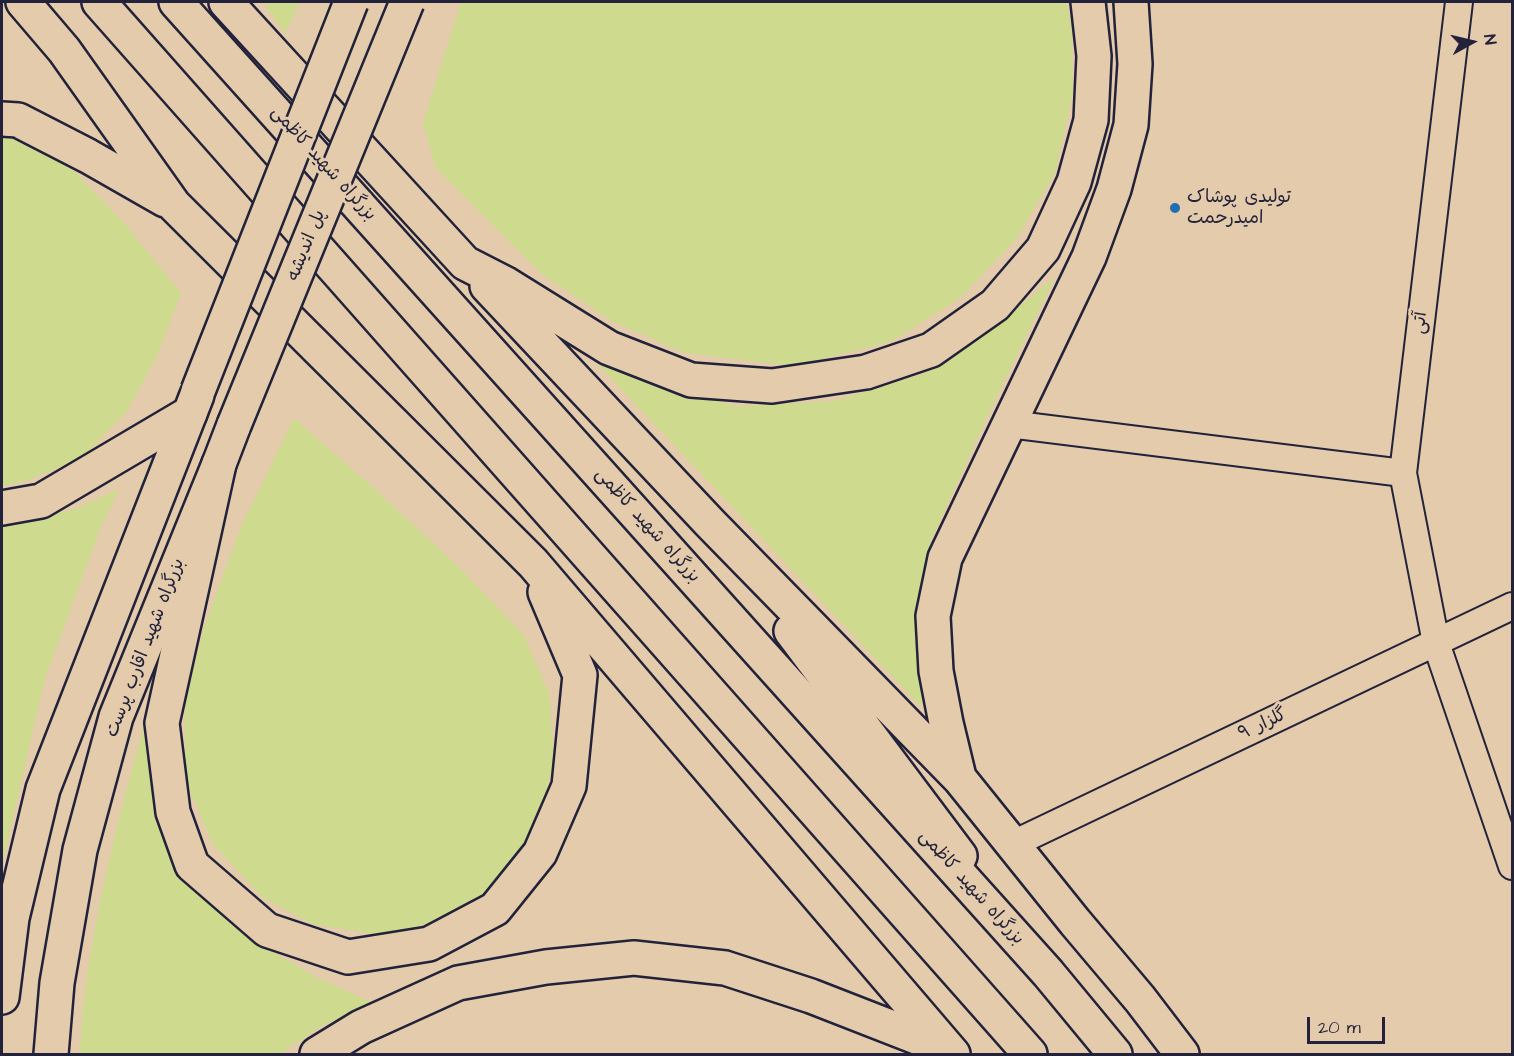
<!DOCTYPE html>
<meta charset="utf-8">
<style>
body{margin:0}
#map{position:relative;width:1514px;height:1056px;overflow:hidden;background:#e3cbab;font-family:"Architects Daughter",sans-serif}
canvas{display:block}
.frame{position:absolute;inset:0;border:3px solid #22223b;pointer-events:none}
.north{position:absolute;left:1442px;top:12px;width:60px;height:60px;-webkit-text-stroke:4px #e3cbab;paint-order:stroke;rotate:82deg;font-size:16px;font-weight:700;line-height:24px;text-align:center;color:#22223b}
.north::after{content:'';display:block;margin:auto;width:21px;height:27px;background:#22223b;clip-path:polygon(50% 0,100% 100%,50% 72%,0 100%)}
.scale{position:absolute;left:1307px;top:1017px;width:78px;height:27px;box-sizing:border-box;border:3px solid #22223b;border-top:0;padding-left:8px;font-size:18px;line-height:21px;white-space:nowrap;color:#22223b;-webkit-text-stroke:4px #e3cbab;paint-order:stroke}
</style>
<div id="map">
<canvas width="1514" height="1056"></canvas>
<div class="frame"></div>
<div class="north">N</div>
<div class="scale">20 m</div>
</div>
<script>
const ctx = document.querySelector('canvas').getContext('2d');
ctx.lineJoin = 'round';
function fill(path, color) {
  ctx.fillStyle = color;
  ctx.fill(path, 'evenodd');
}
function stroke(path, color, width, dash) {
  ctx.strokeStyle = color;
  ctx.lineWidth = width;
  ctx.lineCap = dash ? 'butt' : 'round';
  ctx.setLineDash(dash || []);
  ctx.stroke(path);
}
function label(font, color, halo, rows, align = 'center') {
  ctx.font = font + ' "Architects Daughter","Playpen Sans Arabic",sans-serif';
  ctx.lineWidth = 6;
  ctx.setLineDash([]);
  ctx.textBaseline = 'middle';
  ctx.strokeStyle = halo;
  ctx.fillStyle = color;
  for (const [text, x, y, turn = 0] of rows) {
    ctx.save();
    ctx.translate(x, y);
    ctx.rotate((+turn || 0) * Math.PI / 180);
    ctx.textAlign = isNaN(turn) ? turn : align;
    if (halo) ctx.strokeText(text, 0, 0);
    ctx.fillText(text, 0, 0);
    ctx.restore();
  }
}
const green = new Path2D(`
 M262 2H300L285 33Z
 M461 2H1066L1071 23 1073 92 1055 173 1017 238 959 299 890 342 793 366 685 353 612 321 542 274 436 168 423 123Z
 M2 134 57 153 125 224 181 293 157 356 127 411 82 458 23 482 2 486Z
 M1055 277 992 406 931 540 920 601 918 658 922 708 590 356 653 386 736 406 835 401 922 374 1006 317Z
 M294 418 376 490 459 567 523 634 549 693 554 758 544 803 520 851 492 888 437 921 382 935 312 924 262 897 212 843 185 778V704L204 628 240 529Z
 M119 489 100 529 45 679 2 865V523H18L75 509Z
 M150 704V769L164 824 219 909 271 951 318 978 371 1002 322 1026 279 1054H80C81 1035 82 1015 85 995 97 896 123 800 150 704Z`);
const minor = new Path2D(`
 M1459 2 1403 473 1436 643 1512 866
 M1009 424 1403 473
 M1013 844 1512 606`);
const major = new Path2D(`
 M23 2 64 50 174 205 533 563 953 1054
 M226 2 465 263 506 284 609 348 691 380 772 386 866 372 931 350 995 305 1043 249 1074 182 1091 120 1094 56 1088 2
 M2 119 18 120 88 156 165 200
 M487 286 710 523 960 779 1075 922 1140 999 1182 1054
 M234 425 219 464 162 723 173 812 192 865 267 930 348 957 429 944 495 909 540 853 569 786 580 675 545 592
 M2 508 41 501 190 413 197 395
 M791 631 960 856
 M959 777 946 723 936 671 933 616 945 558 1089 257 1114 189 1131 125 1135 64 1131 2
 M317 1054 361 1027 458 983 546 967 634 958 725 968 811 996 947 1049`);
const highway = new Path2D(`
 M99 2 1030 1054
 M176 2 1048 973 1115 1054
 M2 997 12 918 43 789 190 413
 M51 1054 57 983 80 850 116 717 219 464`);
const majorBridge = new Path2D(`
 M198 391 351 2
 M234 425 407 2`);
const markers = [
 [1175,208,6,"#1f6fb2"]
];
const streetNames = [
 ["بزرگراه شهید کاظمی",323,164,48],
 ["پل اندیشه",307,246,-68],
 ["آتی",1421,323,-83],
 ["بزرگراه شهید کاظمی",647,526,48],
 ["بزرگراه شهید اقارب پرست",146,648,-69],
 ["گلزار ۹",1263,725,-25],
 ["بزرگراه شهید کاظمی",971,888,48]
];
const poiNames = [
 ["تولیدی پوشاک",1187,198],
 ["امیدرحمت",1187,219]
];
fill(green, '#ceda8d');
stroke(minor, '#22223b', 30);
stroke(major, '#22223b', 38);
stroke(highway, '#22223b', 38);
stroke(minor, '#e3cbab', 26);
stroke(major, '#e3cbab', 33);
stroke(highway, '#e3cbab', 33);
stroke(majorBridge, '#22223b', 38, []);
stroke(majorBridge, '#e3cbab', 33);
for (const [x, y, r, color] of markers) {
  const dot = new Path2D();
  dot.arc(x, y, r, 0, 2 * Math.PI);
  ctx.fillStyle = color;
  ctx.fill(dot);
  stroke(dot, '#e3cbab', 2);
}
label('18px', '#22223b', '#e3cbab', streetNames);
label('18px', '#22223b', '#e3cbab', poiNames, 'left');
</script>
